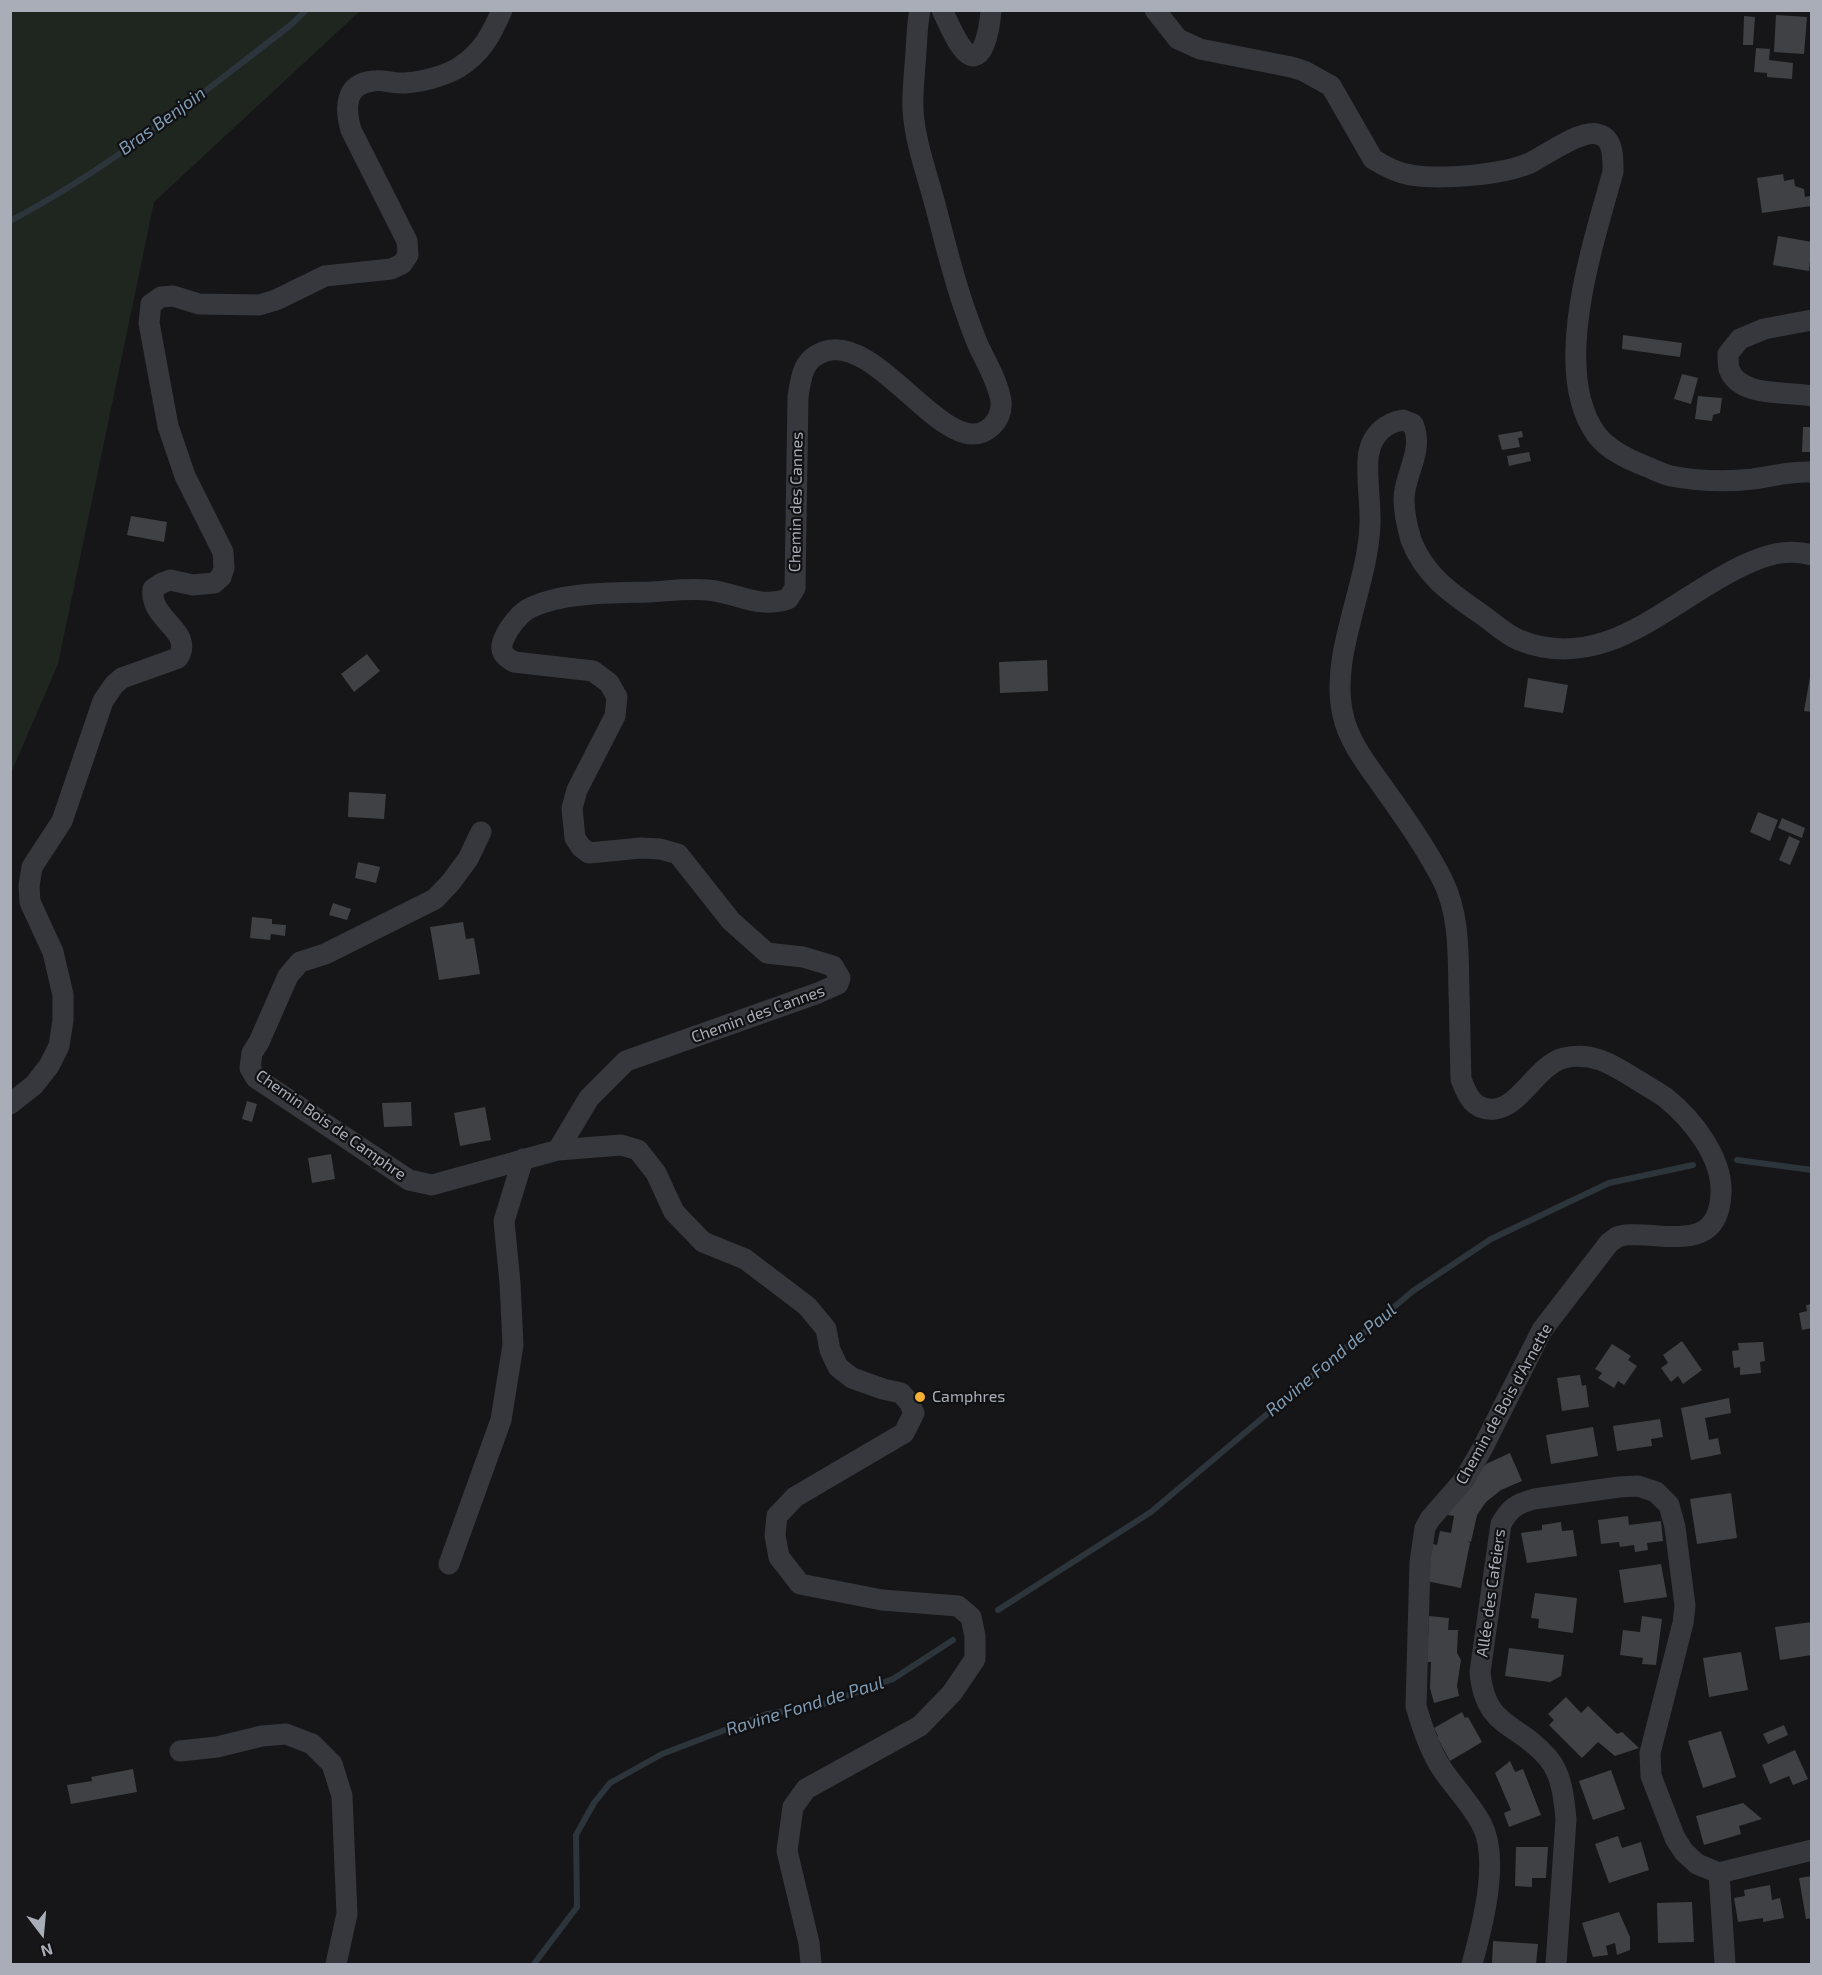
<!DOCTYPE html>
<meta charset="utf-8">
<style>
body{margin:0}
#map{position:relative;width:1822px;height:1975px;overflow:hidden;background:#161618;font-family:"Exo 2",sans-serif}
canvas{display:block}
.frame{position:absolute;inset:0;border:12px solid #a8adb8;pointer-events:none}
.north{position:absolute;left:12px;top:1903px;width:60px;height:60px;-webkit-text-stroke:4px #111113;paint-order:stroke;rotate:164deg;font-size:16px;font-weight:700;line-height:24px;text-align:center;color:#a8adb8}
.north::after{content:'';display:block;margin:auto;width:21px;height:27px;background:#a8adb8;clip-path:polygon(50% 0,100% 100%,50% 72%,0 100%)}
</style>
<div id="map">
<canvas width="1822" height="1975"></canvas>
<div class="frame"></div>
<div class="north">N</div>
</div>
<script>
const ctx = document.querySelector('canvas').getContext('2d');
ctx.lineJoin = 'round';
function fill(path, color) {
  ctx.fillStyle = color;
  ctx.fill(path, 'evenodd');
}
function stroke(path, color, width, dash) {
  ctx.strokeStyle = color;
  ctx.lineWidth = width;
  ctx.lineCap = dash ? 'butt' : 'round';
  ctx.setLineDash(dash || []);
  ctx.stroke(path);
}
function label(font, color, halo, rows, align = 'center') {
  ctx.font = font + ' "Exo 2",sans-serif';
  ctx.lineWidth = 4.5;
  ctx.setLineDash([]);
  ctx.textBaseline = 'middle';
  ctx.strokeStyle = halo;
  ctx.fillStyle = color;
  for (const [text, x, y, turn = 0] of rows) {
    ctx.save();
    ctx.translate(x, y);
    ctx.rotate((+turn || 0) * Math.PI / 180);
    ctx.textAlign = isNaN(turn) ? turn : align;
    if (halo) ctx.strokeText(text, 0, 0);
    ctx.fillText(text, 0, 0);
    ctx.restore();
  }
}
const green = new Path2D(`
 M11 10 360 11 154 202 58 664 11 773Z`);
const stream = new Path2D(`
 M10 221C112 167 201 94 292 24L306 10
 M1737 1160 1812 1170
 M998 1610 1151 1512 1413 1291 1491 1239 1609 1183 1693 1165
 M534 1964 577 1907 576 1835 594 1803 610 1783 662 1754 767 1714 821 1705 893 1679 953 1640`);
const building = new Path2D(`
 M1776 15 1807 17 1804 54 1774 52Z
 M1744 16 1755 17 1753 45H1743Z
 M1756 48 1770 49 1769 60 1793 63 1792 79 1767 77V73L1754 72Z
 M1783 174 1784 181 1794 179 1795 186 1804 189 1805 197 1810 196 1811 206 1762 213 1757 178Z
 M1778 236 1812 242 1809 271 1773 265Z
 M1623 335 1682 343 1680 357 1622 349Z
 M1682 374 1698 378 1691 404 1674 399Z
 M1698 396 1722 398 1720 413 1713 415 1712 421 1695 419Z
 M1803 427H1812V452H1802Z
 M1522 431 1523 437 1518 438 1520 447 1502 450 1498 435Z
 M1529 452 1531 461 1509 466 1507 456Z
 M131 516 167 522 164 542 127 535Z
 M367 654 380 671 354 692 341 674Z
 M1047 660 1048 691 1000 693 999 662Z
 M1810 677 1812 678V712L1804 711Z
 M1528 678 1568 685 1563 713 1524 707Z
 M349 792 386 794 384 819 348 817Z
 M1758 812 1778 820 1770 841 1750 832Z
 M1782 818 1805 828 1802 838 1778 828Z
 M1789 836 1800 841 1790 865 1779 860Z
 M358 862 380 867 376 883 355 878Z
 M333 903 351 909 347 920 329 915Z
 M252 917 272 919V924L286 925 285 936 271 934 270 940 250 938Z
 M463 922 466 939 474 938 480 974 439 980 430 927Z
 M247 1101 257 1104 252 1122 242 1119Z
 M411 1102 412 1126 384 1127 382 1103Z
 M485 1107 491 1140 460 1146 454 1113Z
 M331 1154 335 1179 312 1183 308 1158Z
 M1812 1304V1328L1802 1330 1799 1313 1807 1311 1806 1305Z
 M1682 1341 1702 1370 1683 1384 1678 1376 1671 1382 1661 1368 1668 1363 1663 1355Z
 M1763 1342 1765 1361 1760 1362 1761 1373 1740 1375V1367L1734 1368 1732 1351 1739 1350 1738 1343Z
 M1612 1344 1631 1356 1628 1360 1637 1366 1624 1385 1618 1381 1614 1388 1598 1378 1602 1373 1595 1369Z
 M1580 1375 1582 1386 1586 1385 1589 1407 1562 1411 1557 1378Z
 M1729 1398 1731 1413 1705 1418 1709 1440 1718 1438 1721 1454 1691 1460 1681 1408Z
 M1660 1419 1663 1437 1651 1439 1652 1446 1617 1451 1613 1426Z
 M1593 1427 1598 1456 1551 1464 1546 1435Z
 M1510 1453 1522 1481 1501 1490 1486 1502 1477 1515 1471 1542 1468 1541 1470 1543 1461 1588 1426 1581 1433 1544 1437 1545 1440 1531 1451 1533 1454 1516 1448 1515 1451 1503 1486 1464Z
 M1731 1493 1737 1538 1697 1544 1690 1499Z
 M1628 1516 1629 1525 1661 1521 1663 1541 1647 1543 1648 1550 1635 1552 1634 1545 1620 1547 1619 1542 1601 1544 1598 1520Z
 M1561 1522 1562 1531 1573 1530 1577 1556 1527 1563 1521 1533 1542 1530V1525Z
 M1661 1564 1667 1597 1624 1603 1619 1570Z
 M1535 1593 1577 1598 1573 1633 1538 1628 1539 1619 1531 1618Z
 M1429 1616 1449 1618 1448 1630H1458L1457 1653 1461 1660 1457 1686 1459 1696 1434 1703 1430 1688 1431 1662H1427Z
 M1642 1616 1662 1619 1656 1665 1642 1664 1643 1658 1620 1655 1623 1630 1640 1632Z
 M1812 1622V1655L1780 1660 1775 1627Z
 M1509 1648 1564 1655 1561 1676 1550 1682 1505 1676Z
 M1741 1652 1748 1690 1709 1697 1703 1658Z
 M1566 1697 1581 1713 1588 1706 1617 1734 1622 1732 1639 1748 1615 1756 1598 1742 1582 1758 1549 1725 1554 1720 1548 1714Z
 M1462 1712 1465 1718 1468 1717 1482 1742 1450 1761 1437 1737 1438 1736 1434 1728Z
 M1784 1725 1788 1735 1768 1744 1763 1734Z
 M1721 1731 1736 1777 1703 1788 1688 1741Z
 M1795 1750 1808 1779 1793 1785 1789 1776 1770 1784 1762 1765Z
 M1510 1761 1515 1772 1523 1769 1541 1815 1509 1827 1504 1813 1511 1810 1495 1773Z
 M133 1769 137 1792 71 1804 67 1785 92 1781 91 1777Z
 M1611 1770 1625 1809 1593 1820 1579 1781Z
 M1743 1803 1762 1819 1739 1826 1741 1834 1704 1845 1696 1816Z
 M1618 1836 1622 1848 1641 1842 1649 1870 1609 1883 1595 1844Z
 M1516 1847H1548L1546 1878H1532V1887L1515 1886Z
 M1812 1876V1918L1806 1919 1799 1878Z
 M1770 1885 1772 1900 1780 1898 1784 1918 1763 1922V1918L1738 1922 1734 1898 1745 1896 1744 1890Z
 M1692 1902 1694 1942 1658 1943 1657 1903Z
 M1619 1912 1630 1937V1950L1617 1955 1615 1943 1606 1946 1608 1955 1593 1957 1582 1923Z
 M1493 1941 1538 1944 1536 1964H1492Z`);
const minor = new Path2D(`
 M942 10C948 22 953 35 960 45 983 79 990 24 991 10
 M1155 10 1178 39 1200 49 1291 67 1304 71 1331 86 1373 159C1384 166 1397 173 1411 175 1441 180 1502 175 1530 163 1546 155 1580 130 1597 134 1614 137 1613 158 1613 172 1594 241 1550 370 1596 434 1608 450 1627 459 1645 466 1653 469 1662 474 1671 476 1697 481 1726 482 1753 479 1775 476 1788 471 1812 472
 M1812 320 1764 329 1740 339 1728 354C1728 358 1728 365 1729 369 1739 398 1789 391 1812 396
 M481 832 468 859 451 882 435 899 325 954 300 962 288 976 259 1042 252 1053 250 1068 256 1078 409 1180 432 1185 558 1150 621 1145 638 1150 656 1173 674 1212 703 1242 745 1259 807 1306 826 1329 830 1350 838 1367 852 1378 883 1389 901 1393 909 1402 914 1413 904 1433 795 1497 777 1516 775 1535 779 1557 800 1584 882 1600 958 1606 971 1617 975 1636V1659L952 1693 920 1726 806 1789 793 1807 787 1851 809 1943 811 1964
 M10 1104 34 1085 49 1066 59 1046 63 1020V995L53 952 30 902 29 886 32 867 62 821 103 701 114 685 122 678 178 658C195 631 149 620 153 589L162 583 170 580 193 585 214 583 221 577 224 568 223 552 185 476 168 426 149 323 151 304 161 297 173 296 199 304 259 305 276 300 325 276 391 269 402 264 408 255 407 241 351 130C345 109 344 84 373 81 383 79 394 84 405 83 422 82 444 76 458 68 481 54 492 34 502 10
 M558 1150 589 1098 626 1061 818 993 838 984 840 978 833 966 803 957 767 953 731 921 678 854 660 849 641 848 589 853 581 847 575 838 572 808 577 790 615 716 617 697 609 683 593 671 514 662C497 653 500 644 509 629 515 620 522 611 532 607 564 592 613 593 649 592 668 591 689 588 708 590 738 593 758 609 788 599L795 588 798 397C801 376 803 358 826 351 881 335 949 467 992 426 999 419 1002 411 1001 401 998 382 987 364 979 347 974 336 970 324 966 313 954 280 946 246 937 212 929 179 915 144 913 110 912 91 915 71 916 51 917 38 917 24 920 10
 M449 1564 501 1420 513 1345 510 1283 504 1221 523 1159
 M180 1751 217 1747 262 1736 286 1734 312 1744 332 1764 342 1796 347 1914 336 1964
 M1719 1873 1725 1964
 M1472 1964C1482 1928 1500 1860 1482 1825 1472 1805 1455 1788 1442 1769 1430 1751 1422 1727 1416 1706L1420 1562 1425 1528 1430 1519 1464 1480 1482 1449 1542 1330 1609 1243 1617 1237 1625 1235C1667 1232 1718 1254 1721 1194 1723 1158 1693 1120 1666 1098 1658 1092 1648 1087 1639 1081 1614 1066 1594 1051 1564 1058 1537 1065 1521 1106 1495 1109 1473 1111 1467 1095 1461 1079 1460 1050 1460 1021 1459 993 1458 955 1460 916 1443 881 1427 849 1406 819 1385 790 1369 767 1349 743 1343 715 1329 655 1368 587 1370 524 1371 504 1365 469 1369 452 1373 434 1385 423 1403 420L1413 424C1423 448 1409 467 1405 490 1402 504 1407 526 1411 540 1425 576 1451 593 1481 614 1494 623 1505 634 1519 640 1605 675 1670 600 1742 566 1765 555 1786 548 1812 555
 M1556 1964 1566 1819C1564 1799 1562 1774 1548 1758 1518 1722 1485 1729 1480 1672L1501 1524C1510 1508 1516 1504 1534 1499L1619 1487 1638 1486 1656 1492 1669 1505 1675 1527 1685 1606 1683 1623 1650 1753 1651 1776 1675 1838 1684 1852 1697 1864 1719 1873 1812 1850`);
const markers = [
 [920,1397,6,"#f2b134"]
];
const streetNames = [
 ["Chemin des Cannes",796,502,-89],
 ["Chemin des Cannes",758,1014,-20],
 ["Chemin Bois de Camphre",331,1125,35],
 ["Chemin de Bois d'Arnette",1504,1404,-61],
 ["Allée des Cafeiers",1491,1593,-82]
];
const poiNames = [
 ["Camphres",932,1397]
];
const waterNames = [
 ["Bras Benjoin",162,121,-36],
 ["Ravine Fond de Paul",1331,1360,-40],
 ["Ravine Fond de Paul",805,1706,-17]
];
fill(green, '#1e261f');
stroke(stream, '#2c353c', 6);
fill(building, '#404145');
stroke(minor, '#37383d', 21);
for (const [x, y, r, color] of markers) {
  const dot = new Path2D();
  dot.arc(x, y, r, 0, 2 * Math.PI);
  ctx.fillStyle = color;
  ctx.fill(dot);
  stroke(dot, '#111113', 2);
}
label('16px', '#a8adb8', '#111113', streetNames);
label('16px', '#a8adb8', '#111113', poiNames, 'left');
label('italic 18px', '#7f9bb3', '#111113', waterNames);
</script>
